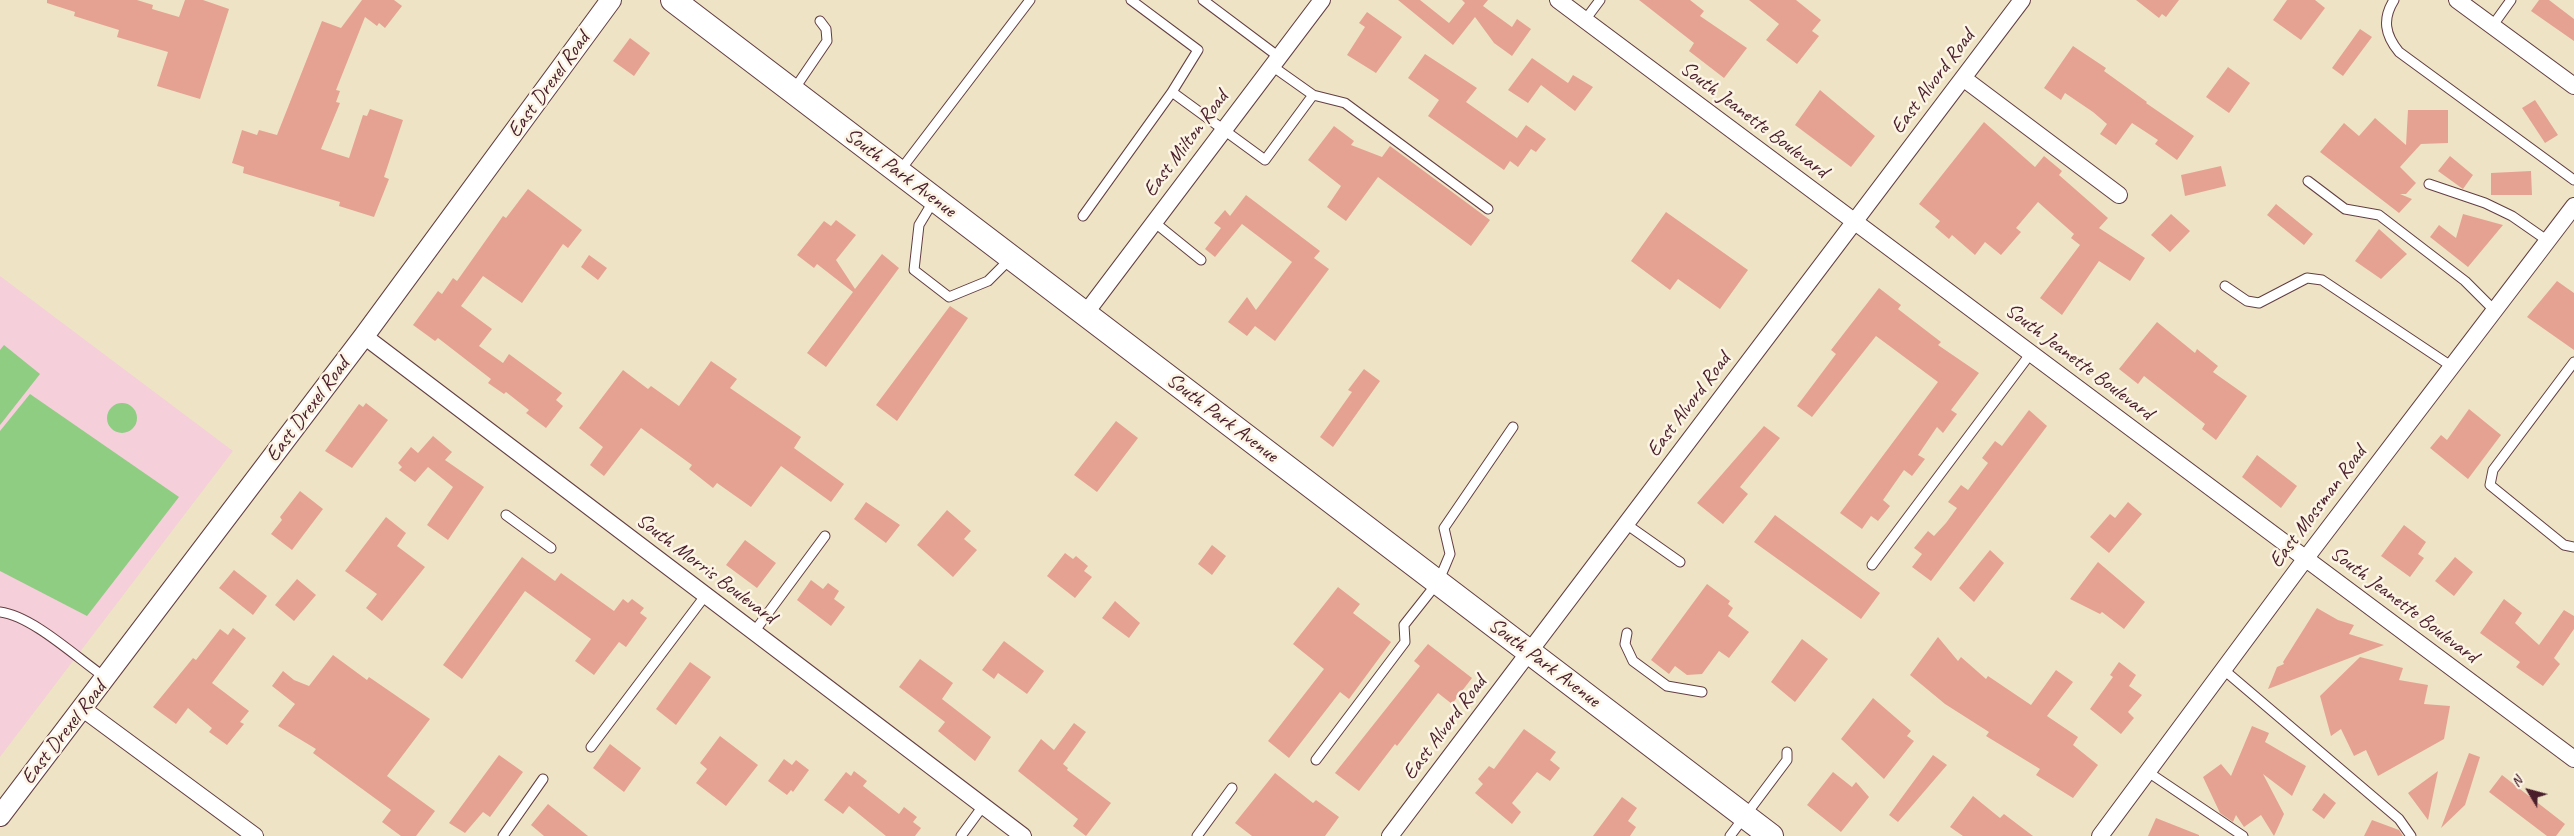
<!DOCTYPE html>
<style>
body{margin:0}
#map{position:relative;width:2574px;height:836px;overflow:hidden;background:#eee4c5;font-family:Caveat,sans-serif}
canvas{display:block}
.north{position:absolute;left:2504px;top:766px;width:50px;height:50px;-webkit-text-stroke:4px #fcf5e5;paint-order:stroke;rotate:307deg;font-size:14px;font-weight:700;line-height:20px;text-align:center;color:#4a1f2b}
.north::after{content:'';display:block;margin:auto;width:18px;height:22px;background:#4a1f2b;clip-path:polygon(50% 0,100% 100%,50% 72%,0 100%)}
</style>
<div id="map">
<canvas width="2574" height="836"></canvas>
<div class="north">N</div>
</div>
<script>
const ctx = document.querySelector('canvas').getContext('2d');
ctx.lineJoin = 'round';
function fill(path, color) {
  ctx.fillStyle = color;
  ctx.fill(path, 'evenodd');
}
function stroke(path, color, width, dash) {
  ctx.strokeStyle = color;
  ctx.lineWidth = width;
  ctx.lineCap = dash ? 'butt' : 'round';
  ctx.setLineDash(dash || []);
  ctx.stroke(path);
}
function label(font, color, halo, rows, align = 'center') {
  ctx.font = font + ' Caveat,sans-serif';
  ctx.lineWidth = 5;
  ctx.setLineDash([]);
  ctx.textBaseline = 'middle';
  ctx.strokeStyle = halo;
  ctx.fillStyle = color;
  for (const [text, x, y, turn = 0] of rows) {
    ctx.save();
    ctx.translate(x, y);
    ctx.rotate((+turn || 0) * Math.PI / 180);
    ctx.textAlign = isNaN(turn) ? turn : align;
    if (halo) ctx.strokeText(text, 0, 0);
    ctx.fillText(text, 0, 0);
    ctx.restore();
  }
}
const built = new Path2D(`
 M0 276 233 451 0 757Z`);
const green = new Path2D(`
 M4 345 40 374 0 425V350Z
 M30 394 179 497 87 616 0 571V431Z
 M107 418a15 15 0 1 1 30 0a15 15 0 1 1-30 0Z`);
const building = new Path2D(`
 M47 0H137L153 5 152 9 179 17 185 0H203L229 9 200 99 157 86 168 52 117 37 119 30 74 16 75 12 47 3Z
 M362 0H394L402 6 385 28 379 23 377 26 365 17 336 90 340 91 336 102 340 103 321 149 349 158 363 115 367 116 370 109 403 120 384 177 389 179 374 217 339 206 340 202 243 173 244 167 232 163 242 130 257 135 259 130 277 135 322 21 341 28Z
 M1398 0H1420L1449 23 1465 3 1462 0H1488L1483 6 1512 27 1517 19 1531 29 1512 56 1494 43 1475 17 1453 45Z
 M1639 0H1690L1704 11 1700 16 1747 48 1724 78 1689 51 1694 43Z
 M1749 0H1796L1821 20 1812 31 1819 36 1797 64 1766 40 1779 24Z
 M2136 0H2179L2166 17 2162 14 2159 18Z
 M2287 0H2315L2325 8 2301 40 2273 20Z
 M2539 0H2549L2574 19V41L2531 11Z
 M1367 12 1402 37 1376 73 1347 55 1365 27 1359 23Z
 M2360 29 2372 37 2343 76 2332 68Z
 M630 38 650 53 634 76 613 61Z
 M2073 46 2106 68 2104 71 2147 102 2146 103 2194 136 2177 160 2155 144 2158 140 2132 123 2116 145 2100 134 2107 124 2093 112 2065 93 2061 100 2044 88Z
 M1425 54 1477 88 1466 102 1517 138 1526 125 1546 139 1536 152 1531 149 1518 167 1510 161 1504 170 1428 116 1439 100 1408 78Z
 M1532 58 1568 83 1573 75 1593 87 1575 111 1541 85 1528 103 1508 90Z
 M2228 67 2250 83 2229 113 2206 97Z
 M1820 90 1875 136 1851 167 1795 125Z
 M2535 100 2558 135 2545 143 2522 108Z
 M2408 110H2448V143L2421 144 2400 167 2416 183 2406 194H2400L2412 199 2399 213 2320 152 2344 123 2359 136 2375 118 2406 145Z
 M1984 122 2035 167 2044 156 2062 171 2059 175 2108 218 2099 228 2145 258 2130 281 2099 261 2062 315 2040 298 2080 245 2071 238 2074 234 2038 202 2016 228 2021 232 2001 255 1985 242 1975 255 1952 235 1949 239 1935 227 1940 221 1919 204Z
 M1334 126 1354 141 1351 145 1382 157 1390 146 1490 220 1471 246 1378 177 1346 221 1327 207 1341 186 1308 160Z
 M2450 156 2473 175 2463 189 2438 171Z
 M2221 166 2226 186 2185 196 2181 175Z
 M2531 171 2532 195H2491V173Z
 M528 189 582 230 568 248 563 244 522 303 483 276 461 306 492 329 479 346 503 363 509 354 562 393 556 400 563 406 546 428 526 413 529 410 506 392 504 394 488 383 491 379 438 338 435 341 413 325 438 291 442 294 453 278 457 281 503 216 506 218Z
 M1246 195 1320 251 1314 258 1329 269 1275 341 1255 326 1247 336 1228 322 1247 297 1256 310 1292 262 1242 224 1215 257 1205 249 1221 228 1214 223 1225 210 1230 216Z
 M2276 204 2313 234 2304 245 2267 215Z
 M1666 212 1748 270 1720 309 1678 279 1670 290 1631 261Z
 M2171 214 2190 231 2170 252 2151 235Z
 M2463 214 2503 225 2468 267 2430 237 2439 225 2456 238Z
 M836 220 856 235 836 260 855 289 882 254 899 268 826 367 807 353 853 292 817 264 814 268 797 255 824 221 831 226Z
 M2379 229 2407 254 2381 279 2355 261Z
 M589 255 607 268 598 280 581 267Z
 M2557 281 2574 293V350L2527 317Z
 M1879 288 1901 305 1898 309 1941 342 1938 345 1979 373 1951 410 1957 414 1951 422 1943 433 1937 427 1918 455 1925 459 1912 476 1904 470 1883 500 1890 506 1878 521 1871 516 1862 529 1840 513 1938 382 1876 336 1812 417 1797 406 1836 354 1831 350Z
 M950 306 968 318 897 421 876 405Z
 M2157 322 2195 353 2197 349 2218 366 2213 372 2247 396 2216 440 2202 429 2205 424 2144 376 2138 384 2119 369Z
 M711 361 737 379 730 388 801 437 794 448 844 484 831 502 781 466 751 507 717 483 713 488 689 469 692 465 641 428 604 476 590 465 603 447 579 428 623 370 648 389 651 386 679 406Z
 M1364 369 1380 381 1333 447 1320 437 1352 392 1348 390Z
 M366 403 388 420 352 468 325 451 359 404 363 407Z
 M2469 409 2501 435 2468 479 2430 448 2441 435 2447 440Z
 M2029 410 2047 426 1931 581 1912 567 1922 554 1914 548 1928 531 1934 536 1946 523 1957 508 1948 502 1961 485 1968 490 1988 463 1982 458 1995 441 2002 446Z
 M1116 421 1138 438 1097 492 1074 475Z
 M1764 426 1780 438 1740 487 1748 494 1723 524 1697 503Z
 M433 436 452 452 445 460 484 487 448 540 427 525 453 487 428 467 415 482 399 470 402 467 398 463 411 447 418 453Z
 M2257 455 2297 486 2281 508 2242 477Z
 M300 491 323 509 292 550 271 534 282 520 280 517Z
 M866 502 900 525 886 543 854 519Z
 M2128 502 2142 514 2109 553 2090 537 2110 514 2115 518Z
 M947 510 971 531 964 539 977 550 953 577 917 545Z
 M1775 515 1880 593 1861 619 1754 542Z
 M386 517 406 533 397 546 425 567 382 621 366 608 377 594 345 571Z
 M2404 525 2426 542 2418 554 2424 558 2410 577 2381 556Z
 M745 540 776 563 757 588 726 565Z
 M1212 545 1226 556 1212 575 1198 564Z
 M1990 550 2004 563 1974 602 1959 588Z
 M1065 553 1073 559 1076 556 1088 566 1084 571 1092 577 1075 598 1047 576Z
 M522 557 555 581 561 573 614 611 623 599 628 603 632 599 644 608 640 613 647 618 626 647 619 642 594 675 575 661 591 639 525 591 462 679 443 665Z
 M2455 557 2473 572 2454 596 2435 581Z
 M2098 562 2145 602 2124 629 2102 612 2100 614 2070 599Z
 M234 570 267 596 253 615 219 588Z
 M297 579 316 595 294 621 275 605Z
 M811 580 823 589 828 583 839 591 834 599 845 607 831 626 797 600Z
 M1707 584 1730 601 1728 604 1733 608 1728 616 1749 632 1729 658 1719 651 1702 674 1687 675 1675 666 1669 674 1651 660Z
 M1338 587 1360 604 1353 613 1391 642 1349 699 1340 692 1289 758 1268 741 1324 669 1293 644Z
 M2504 599 2522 613 2515 623 2539 645 2564 610 2574 616V629L2554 658 2560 664 2543 686 2516 667 2520 662 2480 633Z
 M1115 601 1140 623 1129 638 1102 618Z
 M2317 608 2338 620 2354 625 2349 634 2384 645 2268 689 2277 667 2284 664 2283 662Z
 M233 628 246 638 212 683 249 711 240 722 244 724 227 745 209 732 212 728 188 708 176 724 153 707 193 658 196 660 220 629 228 635Z
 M1938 637 1958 661 1961 657 1986 679 1988 676 2031 705 2056 670 2073 682 2047 716 2078 737 2073 745 2098 765 2073 798 2036 775 2040 769 1986 736 1989 732 1945 704 1910 675Z
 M1802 639 1828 659 1795 702 1771 682Z
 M1004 641 1044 671 1027 694 998 673 994 679 982 670Z
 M1428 644 1472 678 1452 704 1438 693 1397 746 1395 744 1359 791 1335 773 1420 666 1414 661Z
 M333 655 367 680 369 677 430 719 387 776 435 811 416 836H401L382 822 391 810 313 753 316 749 278 726 295 704 272 686 283 671 294 680 309 686Z
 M2360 657 2403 668 2399 680 2428 685 2424 704 2450 706 2444 739 2378 776 2366 750 2354 756 2341 729 2331 736 2320 696Z
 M920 659 953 683 942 699 991 737 975 761 938 731 945 722 899 687Z
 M690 662 711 677 676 725 656 709Z
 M2119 662 2136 675 2129 686 2142 695 2128 712 2134 718 2121 734 2090 709 2113 677 2110 675Z
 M1873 698 1911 731 1907 736 1914 741 1884 779 1841 739Z
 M1074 723 1086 732 1063 764 1068 768 1067 770 1111 803 1086 836 1073 826 1078 819 1018 771 1041 739 1054 750Z
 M2252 726 2269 733 2265 742 2306 766 2292 796 2263 774 2284 814 2274 836 2261 815 2244 827 2236 815 2233 822 2220 813 2203 777 2221 764 2231 776Z
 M1524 729 1556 752 1550 760 1560 768 1550 781 1537 772 1512 803 1521 812 1512 824 1475 793 1483 784 1478 779 1489 766 1494 769Z
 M720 736 758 765 726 806 696 783 707 769 700 763Z
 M610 744 641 768 624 792 593 768Z
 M2469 753 2480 757 2465 805 2441 828Z
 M499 755 523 772 490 817 483 812 465 833 449 823Z
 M1933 755 1947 765 1898 822 1889 815Z
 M784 759 792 765 796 760 809 770 793 792 791 790 787 795 768 781Z
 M854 771 867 781 863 786 899 814 904 807 917 817 913 822 921 828 915 836H886L849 806 843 814 824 800 846 772 851 776Z
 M2438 771 2428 820 2408 793Z
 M1833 772 1852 787 1856 782 1869 797 1841 832 1807 805Z
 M1275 773 1313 803 1316 800 1339 817 1325 836H1252L1235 823Z
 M2502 775 2565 824 2556 836H2547L2489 792Z
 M2324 793 2336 803 2324 819 2312 810Z
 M1973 796 2000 818 2004 814 2033 836H1963L1950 827Z
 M1622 797 1637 808 1628 821 1636 827 1630 836H1593Z
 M548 804 588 836H544L531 825Z
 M2156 818 2199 835V836H2148Z
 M2372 820 2399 830 2403 836H2364Z`);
const service = new Path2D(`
 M1131 0 1198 50 1172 92 1265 160 1313 95 1272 66
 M1203 0 1279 57
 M2394 0C2382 19 2385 35 2399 52L2574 180
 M1585 20 1600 0
 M2493 25 2511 0
 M793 91 827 41 826 29 820 21
 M1313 95 1345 103 1488 209
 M899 172 1030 0
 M2308 181 2345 209 2379 215 2465 281 2495 311
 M2429 184 2485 203 2512 216 2548 241
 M934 200 919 225 914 270 949 297 988 281 1011 258
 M1083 216 1172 92
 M1154 222 1201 260
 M2225 286 2247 301 2259 303 2307 278 2322 280 2451 366
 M2574 362 2493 470 2490 485 2564 545 2574 547
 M506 515 551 548
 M1626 524 1680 562
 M1872 565 2031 353
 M0 612C33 616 78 659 106 678
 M754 632 825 536
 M1627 633 1625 644 1633 661 1667 686 1702 692
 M2224 670 2399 819 2411 836
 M591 747 705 596
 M1316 760 1405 642 1404 625 1438 582 1445 566 1450 554 1444 528 1513 427
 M2148 772 2243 836
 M503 836 543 779
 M961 836 983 806
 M1197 836 1232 788
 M1730 836 1787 760V752`);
const minor = new Path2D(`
 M1558 0 2574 759
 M2457 0 2574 86
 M1963 78 2119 195
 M1085 314 1322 0
 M364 336 1023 836
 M83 709 255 836
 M1390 836 2022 0
 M2100 836 2306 558 2574 206`);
const tertiary = new Path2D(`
 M0 816 364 336 611 0`);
const secondary = new Path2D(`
 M673 0 1771 836`);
const streetNames = [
 ["East Alvord Road",1933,82,-53],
 ["East Drexel Road",549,85,-54],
 ["South Jeanette Boulevard",1754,120,37],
 ["East Milton Road",1186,144,-53],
 ["South Park Avenue",900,173,37],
 ["South Jeanette Boulevard",2079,362,37],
 ["East Alvord Road",1689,405,-53],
 ["East Drexel Road",308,410,-53],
 ["South Park Avenue",1222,418,37],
 ["East Mossman Road",2318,507,-53],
 ["South Morris Boulevard",706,569,37],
 ["South Jeanette Boulevard",2404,605,37],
 ["South Park Avenue",1544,663,37],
 ["East Alvord Road",1445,728,-53],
 ["East Drexel Road",64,733,-52]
];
fill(built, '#f5cfd9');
fill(green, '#8fcd83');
fill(building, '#e5a293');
stroke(service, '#633d42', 11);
stroke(minor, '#633d42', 18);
stroke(tertiary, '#633d42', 22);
stroke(secondary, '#633d42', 26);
stroke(service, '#fff', 9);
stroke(minor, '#fff', 16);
stroke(tertiary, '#fff', 20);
stroke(secondary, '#fff', 24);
label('21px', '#4a1f2b', '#fcf5e5', streetNames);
</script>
